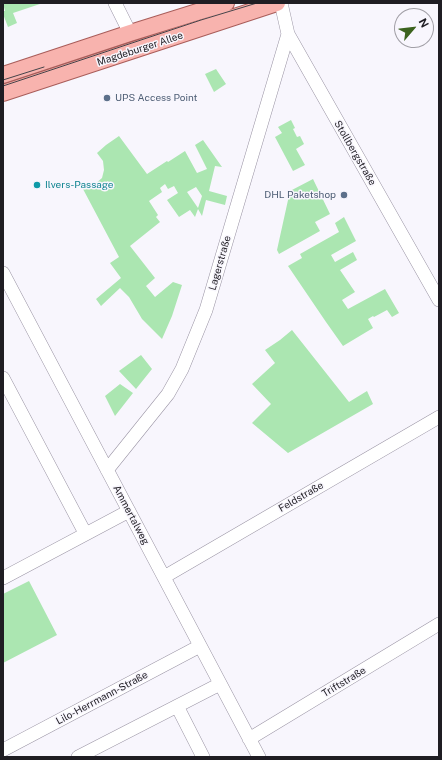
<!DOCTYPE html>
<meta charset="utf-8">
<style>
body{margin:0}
#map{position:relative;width:442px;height:760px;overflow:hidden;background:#f8f6fd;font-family:"Public Sans",sans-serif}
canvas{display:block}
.frame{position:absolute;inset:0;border:4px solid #1f1d23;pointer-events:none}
.north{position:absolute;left:394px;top:8px;width:40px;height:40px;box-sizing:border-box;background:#f8f6fd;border:1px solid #a19fa6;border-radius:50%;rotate:62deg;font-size:11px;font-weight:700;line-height:16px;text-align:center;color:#1f1d23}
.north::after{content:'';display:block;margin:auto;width:14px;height:18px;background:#3c631e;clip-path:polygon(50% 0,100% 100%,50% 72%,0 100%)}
</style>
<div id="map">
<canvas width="442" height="760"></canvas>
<div class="frame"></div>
<div class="north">N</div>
</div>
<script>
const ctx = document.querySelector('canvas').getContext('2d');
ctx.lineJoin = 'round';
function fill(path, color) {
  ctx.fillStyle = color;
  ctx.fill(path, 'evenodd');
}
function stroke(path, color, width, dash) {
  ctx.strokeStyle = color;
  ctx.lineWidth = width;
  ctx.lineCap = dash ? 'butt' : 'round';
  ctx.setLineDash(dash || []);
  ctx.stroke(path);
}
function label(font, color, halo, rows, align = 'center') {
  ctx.font = font + ' "Public Sans",sans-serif';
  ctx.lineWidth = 3;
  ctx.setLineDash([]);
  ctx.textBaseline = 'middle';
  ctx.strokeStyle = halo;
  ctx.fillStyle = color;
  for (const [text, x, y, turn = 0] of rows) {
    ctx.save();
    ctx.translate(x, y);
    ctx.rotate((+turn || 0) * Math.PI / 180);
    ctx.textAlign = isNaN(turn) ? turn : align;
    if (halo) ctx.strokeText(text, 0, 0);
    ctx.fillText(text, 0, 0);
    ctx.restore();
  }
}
const green = new Path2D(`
 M3 3H43L13 13 17 23 8 27 3 14V11H5Z
 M216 69 226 84 214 92 205 74Z
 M291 120 295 128 293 129 297 137 300 136 304 144 296 149 305 165 293 171 275 137 282 133 278 127Z
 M119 136 147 174 167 161 168 162 185 151 197 173 207 169 195 145 203 140 222 167 215 166 209 191 227 196 225 205 206 200 202 216 198 209 195 217 190 210 179 217 167 200 178 193 174 186 168 189 165 184 160 188 162 192 149 201 158 215 156 217 160 222 130 246 155 278 146 286 155 297 173 282 182 285 172 316 162 339 142 319 129 297 120 288 101 306 96 299 121 278 110 263 119 257 83 189 95 184 102 178 104 170 103 161 97 153 106 145ZM196 187 202 196 198 208 187 192Z
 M313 179 330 214 315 222 320 231 279 254 277 250 290 191Z
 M344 217 356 241 331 255 335 262 353 252 357 260 340 270 355 292 342 300 348 309 385 289 399 313 392 317 387 310 374 317 373 316 368 319 373 328 343 346 326 322 288 266 302 258 300 254 339 232 335 223Z
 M292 330 349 402 367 391 373 404 288 453 252 423 271 404 252 384 275 363 265 350 280 340Z
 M141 355 152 369 136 389 119 371Z
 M120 384 133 393 115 416 105 396Z
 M29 581 57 635 3 663V594Z`);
const minor = new Path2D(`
 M115 3 130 33
 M281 3 288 34 439 300
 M3 273 259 757
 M3 378 85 533
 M107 470 168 394 182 369 206 310 288 34
 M164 577 439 417
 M3 578 129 511
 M177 706 203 757
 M249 739 439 624
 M3 750 200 646
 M78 757 220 684`);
const major = new Path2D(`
 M3 75 130 33 226 3
 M3 93 277 3`);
const tram = new Path2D(`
 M3 80 44 67
 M3 86 201 20 257 3`);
const markers = [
 [107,98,4,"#5c6f8a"],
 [37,185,4,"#0f9aa8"],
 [344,195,4,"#5c6f8a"]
];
const streetNames = [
 ["Magdeburger Allee",140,49,-18],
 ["Stollbergstraße",355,153,60],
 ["Lagerstraße",220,263,-74],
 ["Feldstraße",301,497,-30],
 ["Ammertalweg",131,515,62],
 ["Triftstraße",344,682,-31],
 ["Lilo-Herrmann-Straße",102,698,-28]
];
const serviceNames = [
 ["UPS Access Point",115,98],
 ["DHL Paketshop",336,195,"right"]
];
const cultureNames = [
 ["Ilvers-Passage",45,185]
];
fill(green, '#abe6b1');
stroke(minor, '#9a94a4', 14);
stroke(major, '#a95d5a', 18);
stroke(minor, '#fff', 13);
stroke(major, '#f8b3ae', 16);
stroke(tram, '#46444a', 1);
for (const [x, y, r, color] of markers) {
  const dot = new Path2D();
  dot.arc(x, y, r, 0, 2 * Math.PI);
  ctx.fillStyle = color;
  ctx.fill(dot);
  stroke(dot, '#f8f6fd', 1.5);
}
label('10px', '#1f1d23', '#f8f6fd', streetNames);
label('10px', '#4e5e75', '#f8f6fd', serviceNames, 'left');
label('10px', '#0d838f', '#f8f6fd', cultureNames, 'left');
</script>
